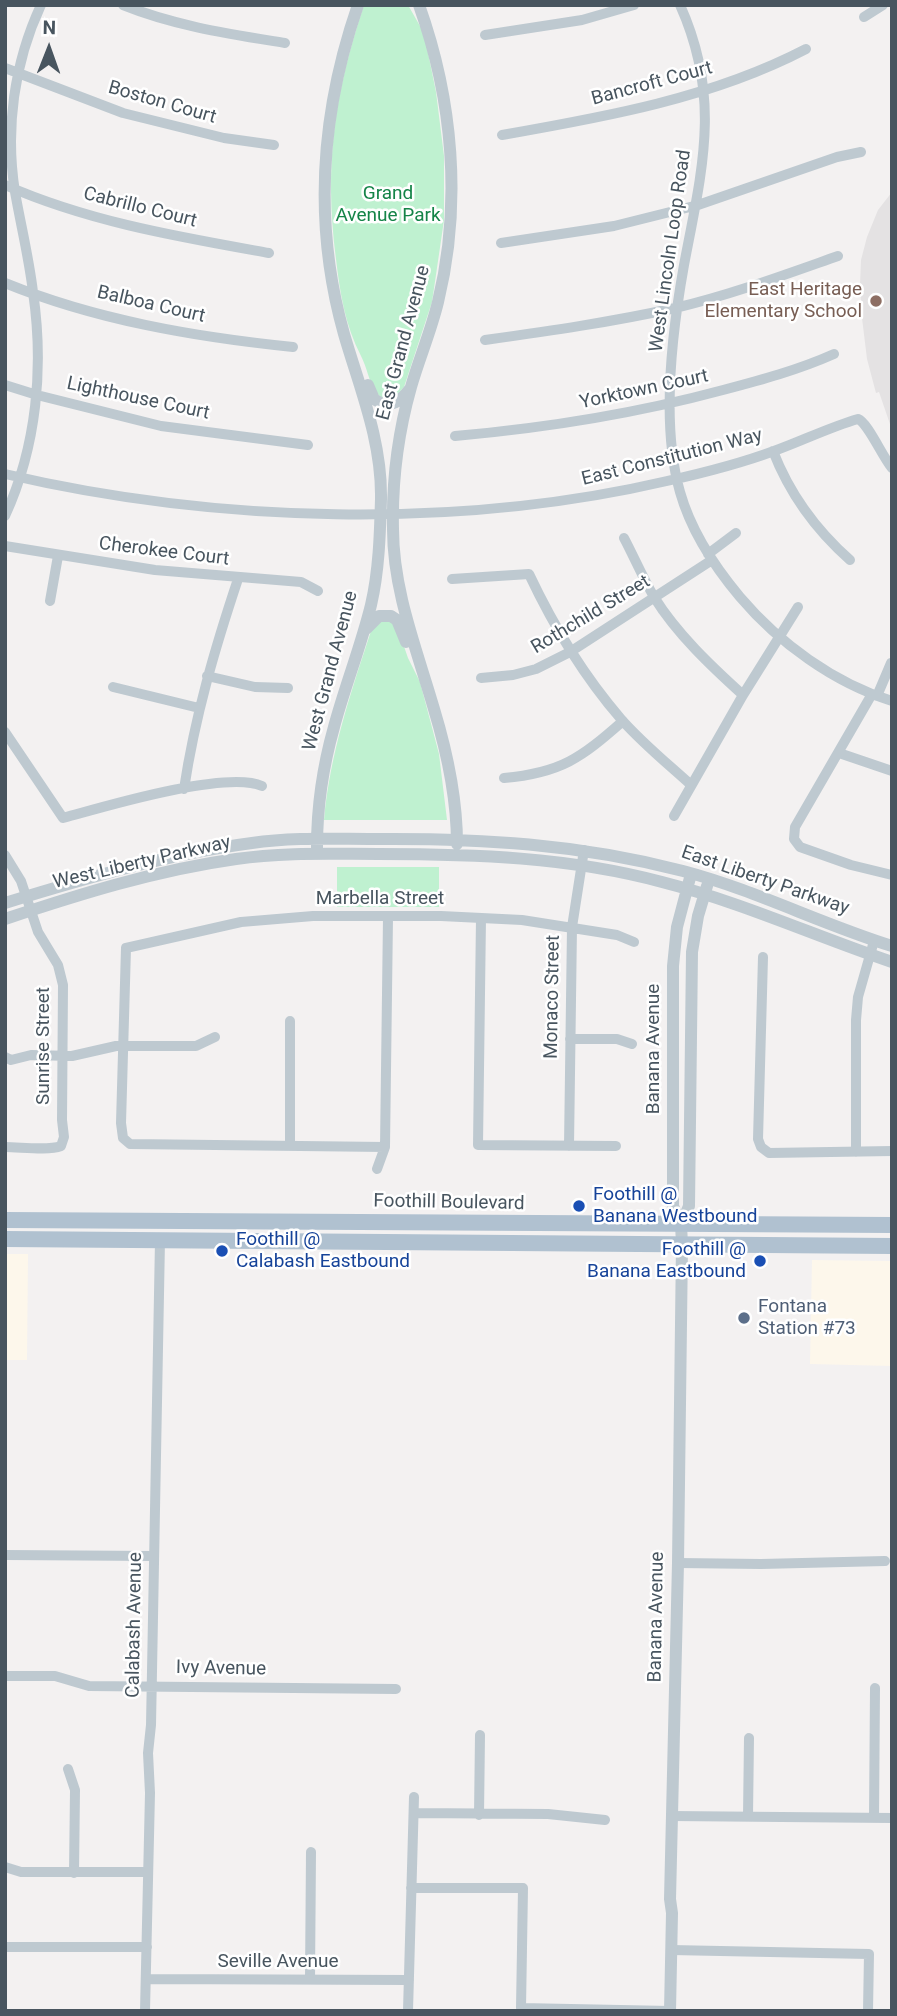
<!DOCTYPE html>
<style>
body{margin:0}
#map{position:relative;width:897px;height:2016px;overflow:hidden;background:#f3f1f1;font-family:Roboto,sans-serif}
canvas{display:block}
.frame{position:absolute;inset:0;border:7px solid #48555f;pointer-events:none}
.north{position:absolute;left:14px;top:14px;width:70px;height:70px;-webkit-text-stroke:5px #fff;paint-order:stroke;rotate:1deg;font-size:19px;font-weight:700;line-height:28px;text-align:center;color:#48555f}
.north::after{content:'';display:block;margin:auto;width:24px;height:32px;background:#48555f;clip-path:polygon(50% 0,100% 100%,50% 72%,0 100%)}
</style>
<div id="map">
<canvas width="897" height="2016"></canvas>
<div class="frame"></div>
<div class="north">N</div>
</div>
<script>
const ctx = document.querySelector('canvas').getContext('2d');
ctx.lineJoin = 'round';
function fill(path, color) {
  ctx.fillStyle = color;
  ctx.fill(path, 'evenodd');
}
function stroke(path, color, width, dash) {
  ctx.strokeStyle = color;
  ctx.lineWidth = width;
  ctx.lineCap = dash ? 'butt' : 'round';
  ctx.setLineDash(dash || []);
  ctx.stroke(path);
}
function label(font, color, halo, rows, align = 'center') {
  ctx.font = font + ' Roboto,sans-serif';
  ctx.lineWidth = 5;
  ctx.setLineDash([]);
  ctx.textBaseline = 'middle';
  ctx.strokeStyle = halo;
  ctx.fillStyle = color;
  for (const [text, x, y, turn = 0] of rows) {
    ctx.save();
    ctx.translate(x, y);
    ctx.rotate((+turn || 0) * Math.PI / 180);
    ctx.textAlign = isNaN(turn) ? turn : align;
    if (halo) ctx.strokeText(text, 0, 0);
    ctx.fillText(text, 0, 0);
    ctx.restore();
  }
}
const commercial = new Path2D(`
 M5 1254H28L27 1360H5Z
 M812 1260 892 1261V1366L810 1364Z`);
const education = new Path2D(`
 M892 192V430L879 392 876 393 867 359 862 318 860 285 861 260 867 237 878 210Z`);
const green = new Path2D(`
 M364 5H408L424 33 436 92 444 156V220L432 302 404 387 394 398H382C369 387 369 372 361 356 345 325 340 293 336 259 324 164 334 95 364 5Z
 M379 621H390L398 629 408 658 420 682 439 754 447 820H324C330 753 351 692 372 628Z
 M337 867H439V907H337Z`);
const minor = new Path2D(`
 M123 5C175 26 230 34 285 43
 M680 5C722 98 702 170 684 265 672 332 661 426 680 492 691 531 714 566 740 597 779 643 834 683 892 701
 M864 17 883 5
 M485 35 582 20 634 5
 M5 68 123 113 224 138 274 145
 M502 135C605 117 712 98 806 49
 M5 185C89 222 180 237 269 253
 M501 243 614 226 698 205 837 157 861 152
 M5 283C96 320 195 337 293 347
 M485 340C549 331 612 322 675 308 730 295 784 275 838 256
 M5 385 37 395 161 426 308 445
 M455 436C546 428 634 414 723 390 761 380 798 370 834 354
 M773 451C790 495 815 529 850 560
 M5 474C215 523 457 530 667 481 703 473 739 464 774 451 802 441 830 427 858 419 868 423 882 456 892 468
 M5 516C37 446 44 367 33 292 29 258 21 226 15 192 5 129 14 63 41 5
 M624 538C634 557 643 578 654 597 677 634 711 666 743 695
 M5 546 155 570 301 582 318 591
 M708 554 736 533
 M452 579 529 574C554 627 583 675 621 719 642 743 668 764 691 785
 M50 601 58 556
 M207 676 255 687 288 688
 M481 678 513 675 536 669 570 652 712 560
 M113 687 199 708
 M872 694 795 827 794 839 800 847 851 865 892 875
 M877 696 891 663
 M5 732 63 818C103 807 226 770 262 786
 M839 753 892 771
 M504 778C561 773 581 758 623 721
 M184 789C195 716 215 648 238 579
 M674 816 743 695 798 607
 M5 855 21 881 38 932 58 965 63 985 62 1120 64 1137 61 1146C48 1151 21 1147 5 1147
 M481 918 478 1145 616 1146
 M763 957 758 1139 761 1147 769 1153 892 1151
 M570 1039H617L632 1044
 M5 1057 11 1060 31 1055 72 1056 116 1046H196L215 1037
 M290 1146V1021
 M569 1146 572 927 584 850
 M385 1147 130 1144 123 1138 121 1123 126 948 241 922 313 916H441L522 920 617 935 634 942
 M856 1152V1020L858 997 874 941
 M377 1169 385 1147 388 917
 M5 1555 154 1556
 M678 1563 761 1564 885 1561
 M5 1676H55L89 1686 396 1689
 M68 1769 75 1790 74 1873
 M414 1813 548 1814 605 1820
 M479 1815 480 1735
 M671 1816 892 1818
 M748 1816 749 1738
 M874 1818 875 1688
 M5 1867 21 1872H148
 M411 1888H523L521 2008 670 2011
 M5 1947H147
 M671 1950 869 1954 868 2011
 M146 1979 409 1980
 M310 1979 311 1852
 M145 2011 150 1793 148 1753 151 1725 160 1240
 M408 2011 414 1797`);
const tertiary = new Path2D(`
 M419 5C453 100 462 204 438 302 431 331 419 359 411 387 398 433 392 482 393 529 393 591 417 650 434 709 447 752 457 799 457 844
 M368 385 374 399C389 410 400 402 410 389
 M366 629 379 616H391L397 620 406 642
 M317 847C317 807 323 766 334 727 345 686 361 646 371 605 379 571 380 534 381 499 382 441 360 389 344 334 313 224 321 112 358 5
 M5 903C86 878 168 854 252 843 292 837 333 839 373 839 480 838 579 844 683 871 755 890 821 924 892 946
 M5 919C80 894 157 870 236 859 283 852 331 854 378 854 474 854 569 857 662 882 741 902 815 936 892 962
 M681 1225 689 1206 692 952 698 916 707 886
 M670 2011 672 1913 670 1899 678 1563 682 1244 681 1225 673 1206V966L677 927 691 874`);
const primary = new Path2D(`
 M5 1220 892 1225
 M5 1239 892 1246`);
const markers = [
 [876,301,7,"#8d6e63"],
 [579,1206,7,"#1a4fb4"],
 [222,1251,7,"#1a4fb4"],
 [760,1261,7,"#1a4fb4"],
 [744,1318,7,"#5c6f8a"]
];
const streetNames = [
 ["Bancroft Court",652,84,-15],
 ["Boston Court",162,103,16],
 ["Cabrillo Court",140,208,14],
 ["West Lincoln Loop Road",671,251,-82],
 ["Balboa Court",151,305,13],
 ["East Grand Avenue",404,343,-75],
 ["Yorktown Court",644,390,-12],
 ["Lighthouse Court",138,399,12],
 ["East Constitution Way",672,458,-14],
 ["Cherokee Court",164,552,7],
 ["Rothchild Street",591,615,-31],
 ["West Grand Avenue",331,671,-75],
 ["West Liberty Parkway",142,863,-13],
 ["East Liberty Parkway",765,881,19],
 ["Marbella Street",380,899],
 ["Monaco Street",553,997,-89],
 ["Sunrise Street",44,1046,-90],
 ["Banana Avenue",654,1049,-90],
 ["Foothill Boulevard",449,1203,1],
 ["Banana Avenue",657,1617,-89],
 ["Calabash Avenue",135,1625,-89],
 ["Ivy Avenue",221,1669,1],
 ["Seville Avenue",278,1962]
];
const parkNames = [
 ["Grand",388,194],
 ["Avenue Park",388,216]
];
const educationNames = [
 ["East Heritage",862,290],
 ["Elementary School",862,312]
];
const transitNames = [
 ["Foothill @",593,1195],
 ["Banana Westbound",593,1217],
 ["Foothill @",236,1240],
 ["Calabash Eastbound",236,1262],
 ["Foothill @",746,1250,"right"],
 ["Banana Eastbound",746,1272,"right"]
];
const serviceNames = [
 ["Fontana",758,1307],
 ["Station #73",758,1329]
];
fill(commercial, '#fdf7eb');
fill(education, '#e4e2e3');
fill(green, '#bff1d0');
stroke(minor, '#bec9d0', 10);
stroke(tertiary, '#bec9d0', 12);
stroke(primary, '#b0c1d0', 16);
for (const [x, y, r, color] of markers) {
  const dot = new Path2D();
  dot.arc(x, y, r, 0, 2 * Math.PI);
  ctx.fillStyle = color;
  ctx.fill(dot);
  stroke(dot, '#fff', 2.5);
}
label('19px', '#48555f', '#fff', streetNames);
label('19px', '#158448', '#fff', parkNames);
label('19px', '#785e54', '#fff', educationNames, 'right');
label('19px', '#164399', '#fff', transitNames, 'left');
label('19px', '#4e5e75', '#fff', serviceNames, 'left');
</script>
